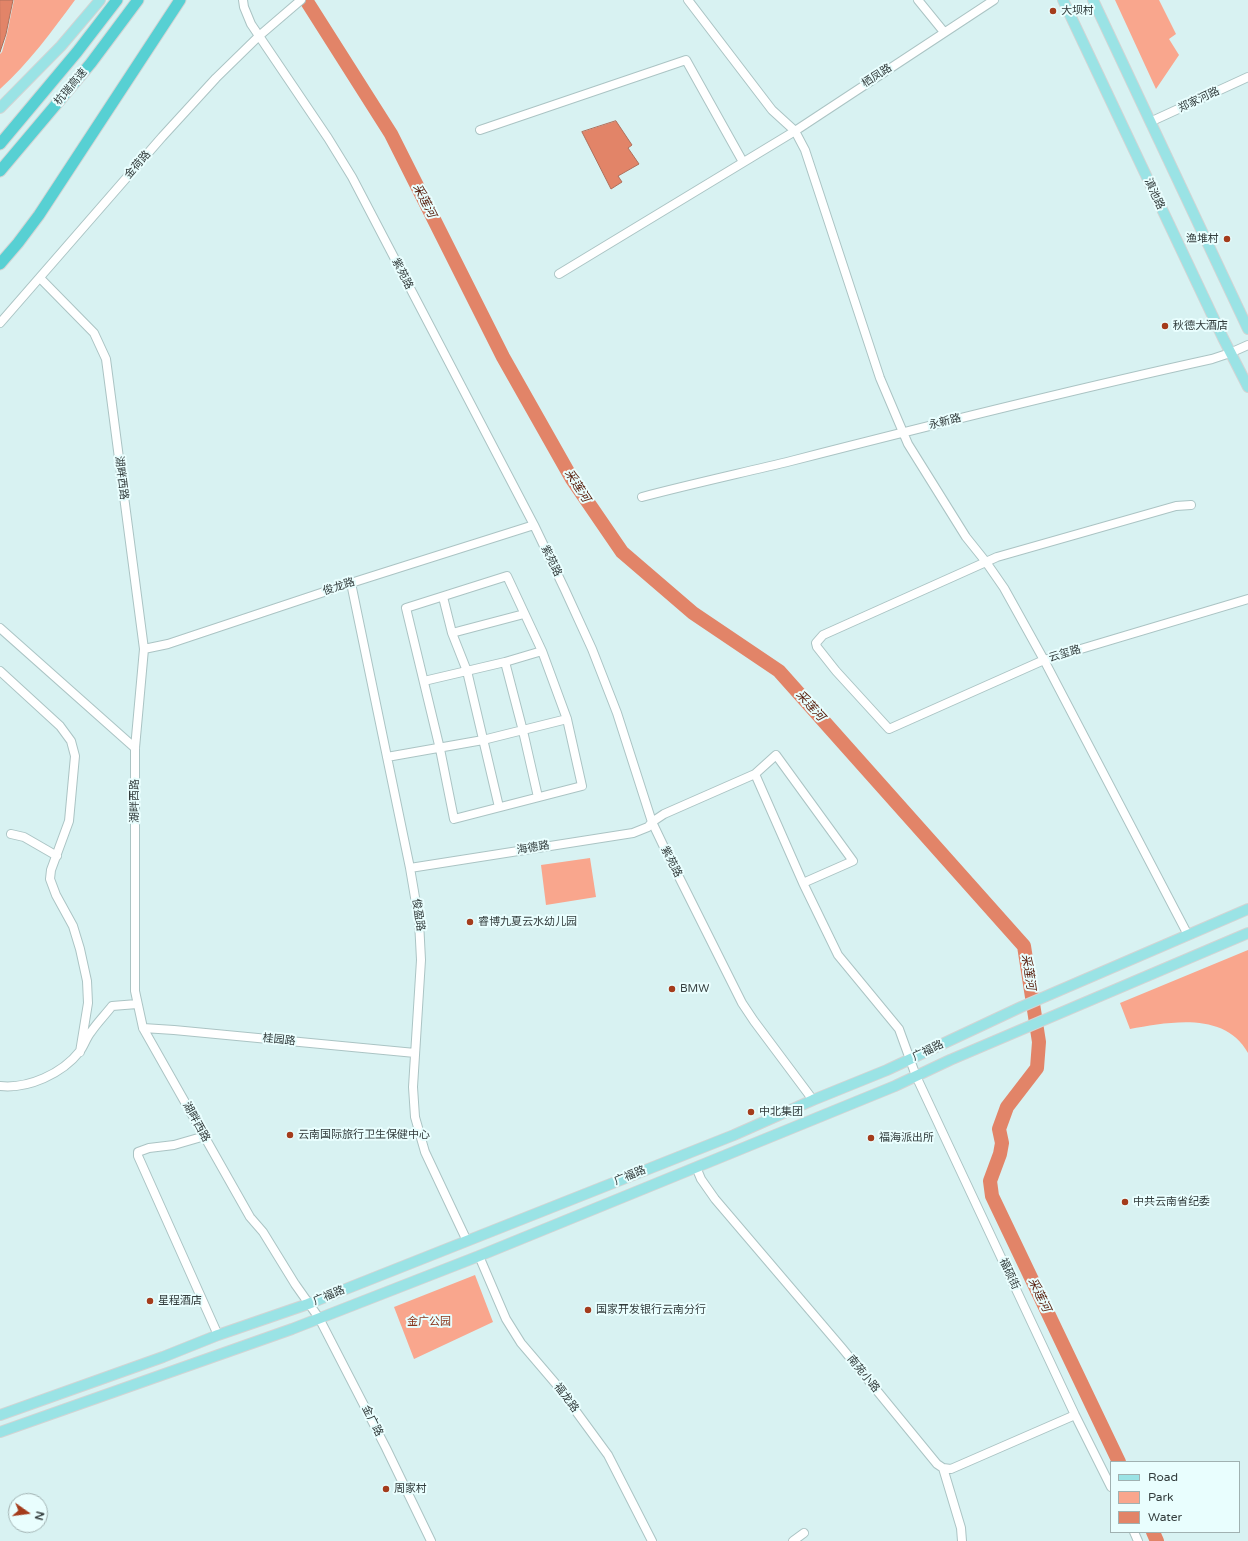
<!DOCTYPE html>
<meta charset="utf-8">
<style>
body{margin:0}
#map{position:relative;width:1248px;height:1541px;overflow:hidden;background:#d8f2f2;font-family:"Varela Round",sans-serif}
canvas{display:block}
.legend{position:absolute;left:1110px;top:1461px;width:130px;height:72px;box-sizing:border-box;background:#e9fefe;border:1px solid #a0b1b1;margin:0;padding:5px 7px;list-style:none;font-size:12px;color:#333d3d}
.legend li{display:flex;align-items:center;gap:8px;height:20px}
.legend b{width:20px;border:1px solid #a0b1b1}
.north{position:absolute;left:8px;top:1493px;width:40px;height:40px;box-sizing:border-box;background:#e9fefe;border:1px solid #a0b1b1;border-radius:50%;rotate:104deg;font-size:11px;font-weight:700;line-height:16px;text-align:center;color:#333d3d}
.north::after{content:'';display:block;margin:auto;width:14px;height:18px;background:#a43c1c;clip-path:polygon(50% 0,100% 100%,50% 72%,0 100%)}
</style>
<div id="map">
<canvas width="1248" height="1541"></canvas>
<ul class="legend">
<li><b style="height:5px;background:#9ae3e5"></b>Road</li>
<li><b style="height:11px;background:#f9a68d"></b>Park</li>
<li><b style="height:11px;background:#e28468"></b>Water</li>
</ul>
<div class="north">N</div>
</div>
<script>
const ctx = document.querySelector('canvas').getContext('2d');
ctx.lineJoin = 'round';
function fill(path, color) {
  ctx.fillStyle = color;
  ctx.fill(path, 'evenodd');
}
function stroke(path, color, width, dash) {
  ctx.strokeStyle = color;
  ctx.lineWidth = width;
  ctx.lineCap = dash ? 'butt' : 'round';
  ctx.setLineDash(dash || []);
  ctx.stroke(path);
}
function label(font, color, halo, rows, align = 'center') {
  ctx.font = font + ' "Varela Round","Noto Sans SC",sans-serif';
  ctx.lineWidth = 4;
  ctx.setLineDash([]);
  ctx.textBaseline = 'middle';
  ctx.strokeStyle = halo;
  ctx.fillStyle = color;
  for (const [text, x, y, turn = 0] of rows) {
    ctx.save();
    ctx.translate(x, y);
    ctx.rotate((+turn || 0) * Math.PI / 180);
    ctx.textAlign = isNaN(turn) ? turn : align;
    if (halo) ctx.strokeText(text, 0, 0);
    ctx.fillText(text, 0, 0);
    ctx.restore();
  }
}
const green = new Path2D(`
 M14 0H75C52 31 29 63 0 89V54L2 52 7 34Z
 M1115 0H1159L1176 34 1169 39 1179 55 1156 89Z
 M590 858 596 897 546 905 541 865Z
 M1248 950V1053C1225 1011 1169 1022 1130 1029L1120 1003Z
 M475 1275 493 1322 414 1359 394 1307Z`);
const water = new Path2D(`
 M0 0H13L6 34 0 52Z
 M616 121 632 145 628 148 639 164 618 176 622 182 611 189 582 132Z`);
const river = new Path2D(`
 M306 0 391 134 503 357 572 479 622 552 693 613 779 671 1024 946 1039 1042 1037 1068 1007 1107 999 1129 1002 1143 1000 1154 990 1181 992 1196 1119 1462
 M1153 1532 1157 1541`);
const minor = new Path2D(`
 M243 0 244 7 251 24 328 138 352 177 534 525 565 590 592 649 617 713 652 822 663 845 742 1003 754 1021 813 1100
 M688 0 772 110 795 131 805 150 880 378 908 444 966 537 986 562 1004 588 1044 660 1188 935
 M918 0 944 32
 M1150 122 1248 77
 M480 130 686 60 743 162
 M559 274 795 131 994 0
 M40 278 94 333 106 359 144 649 135 748V991L143 1028 250 1217 263 1232 295 1284 319 1318 386 1448 431 1541
 M0 323 162 137 216 78 259 36 301 0
 M642 497C691 484 742 473 791 461 931 425 1071 390 1212 359L1230 353 1248 345
 M1191 505 1176 506 997 557 823 635 816 643 817 647 836 671 889 729 1044 660 1248 599
 M507 576 542 651 567 719 582 786 454 819 440 749 406 608Z
 M351 583 410 868 419 921 421 960 413 1087 415 1117 425 1152 467 1241
 M443 597 452 633
 M0 628 135 748
 M144 649 168 644 351 583 534 525
 M0 671 60 726 71 741 75 756 69 821 51 870 50 879 56 895 73 926 80 949 87 981 88 1003 80 1052
 M424 681 505 662
 M387 757 483 740 567 719
 M538 797 523 731 505 662 542 651
 M499 807 467 671 452 633 524 614
 M11 834 24 837 57 856
 M410 868 633 833 648 827 652 822 664 814 755 774
 M803 883 853 861 776 755 755 774 803 883 838 955 899 1029 916 1076 1075 1415 1111 1487
 M143 1028 174 1030 415 1053
 M0 1086C28 1089 62 1074 80 1051 84 1046 86 1038 91 1032 97 1023 105 1015 112 1006L137 1004
 M205 1136 174 1145 149 1148 138 1152V1156L218 1335
 M696 1167 701 1179 715 1199 842 1348 937 1464 943 1468 951 1469 1075 1415
 M479 1256 506 1319 521 1343 556 1384 608 1455 652 1541
 M943 1468 961 1528 962 1541
 M1134 1532 1138 1541
 M793 1541 804 1533`);
const major = new Path2D(`
 M1063 0 1223 338 1248 387
 M1093 0 1248 329
 M0 108 61 46 100 0
 M0 1415 163 1357 218 1335 308 1304 734 1135 813 1100 887 1070 1021 1007 1248 909
 M0 1432 292 1329 479 1256 895 1086 950 1060 1248 933`);
const highway = new Path2D(`
 M0 144 77 52 117 0
 M0 171 91 63 138 0
 M0 264 18 243 39 215 180 0`);
const markers = [
 [1053,11,4,"#a43c1c"],
 [1227,239,4,"#a43c1c"],
 [1165,326,4,"#a43c1c"],
 [470,922,4,"#a43c1c"],
 [672,989,4,"#a43c1c"],
 [751,1112,4,"#a43c1c"],
 [290,1135,4,"#a43c1c"],
 [871,1138,4,"#a43c1c"],
 [1125,1202,4,"#a43c1c"],
 [150,1301,4,"#a43c1c"],
 [588,1310,4,"#a43c1c"],
 [386,1489,4,"#a43c1c"]
];
const poiNames = [
 ["大坝村",1061,11],
 ["渔堆村",1219,239,"right"],
 ["秋德大酒店",1173,326],
 ["睿博九夏云水幼儿园",478,922],
 ["BMW",680,989],
 ["中北集团",759,1112],
 ["云南国际旅行卫生保健中心",298,1135],
 ["福海派出所",879,1138],
 ["中共云南省纪委",1133,1202],
 ["星程酒店",158,1301],
 ["国家开发银行云南分行",596,1310],
 ["周家村",394,1489]
];
const streetNames = [
 ["栖凤路",877,76,-33],
 ["杭瑞高速",71,87,-50],
 ["郑家河路",1199,100,-25],
 ["金荷路",138,165,-49],
 ["滇池路",1154,194,65],
 ["紫苑路",402,274,63],
 ["永新路",945,422,-14],
 ["湖畔西路",121,478,83],
 ["紫苑路",551,561,64],
 ["俊龙路",339,587,-18],
 ["云玺路",1065,654,-17],
 ["湖畔西路",135,801,-90],
 ["海德路",533,848,-9],
 ["紫苑路",671,862,63],
 ["俊盈路",418,915,82],
 ["桂园路",279,1040,6],
 ["广福路",928,1051,-25],
 ["湖畔西路",196,1122,61],
 ["广福路",630,1176,-22],
 ["福硕街",1009,1274,65],
 ["广福路",329,1296,-22],
 ["南苑小路",863,1374,51],
 ["福龙路",566,1398,53],
 ["金广路",372,1421,63]
];
const parkNames = [
 ["金广公园",429,1322]
];
const waterNames = [
 ["采莲河",424,201,63],
 ["采莲河",577,486,57],
 ["采莲河",810,706,48],
 ["采莲河",1028,972,81],
 ["采莲河",1039,1295,64]
];
fill(green, '#f9a68d');
fill(water, '#e28468');
stroke(water, '#ae6f5b', 1);
stroke(river, '#e28468', 14);
stroke(minor, '#abc4c4', 10);
stroke(major, '#d2d4d4', 12);
stroke(highway, '#d2d4d4', 13);
stroke(minor, '#fff', 8);
stroke(major, '#9ae3e5', 10);
stroke(highway, '#57d0d3', 11);
for (const [x, y, r, color] of markers) {
  const dot = new Path2D();
  dot.arc(x, y, r, 0, 2 * Math.PI);
  ctx.fillStyle = color;
  ctx.fill(dot);
  stroke(dot, '#e9fefe', 1.5);
}
label('11px', '#333d3d', '#e9fefe', poiNames, 'left');
label('11px', '#333d3d', '#e9fefe', streetNames);
label('11px', '#89341a', '#e9fefe', parkNames);
label('italic 12px', '#551a08', '#e9fefe', waterNames);
</script>
